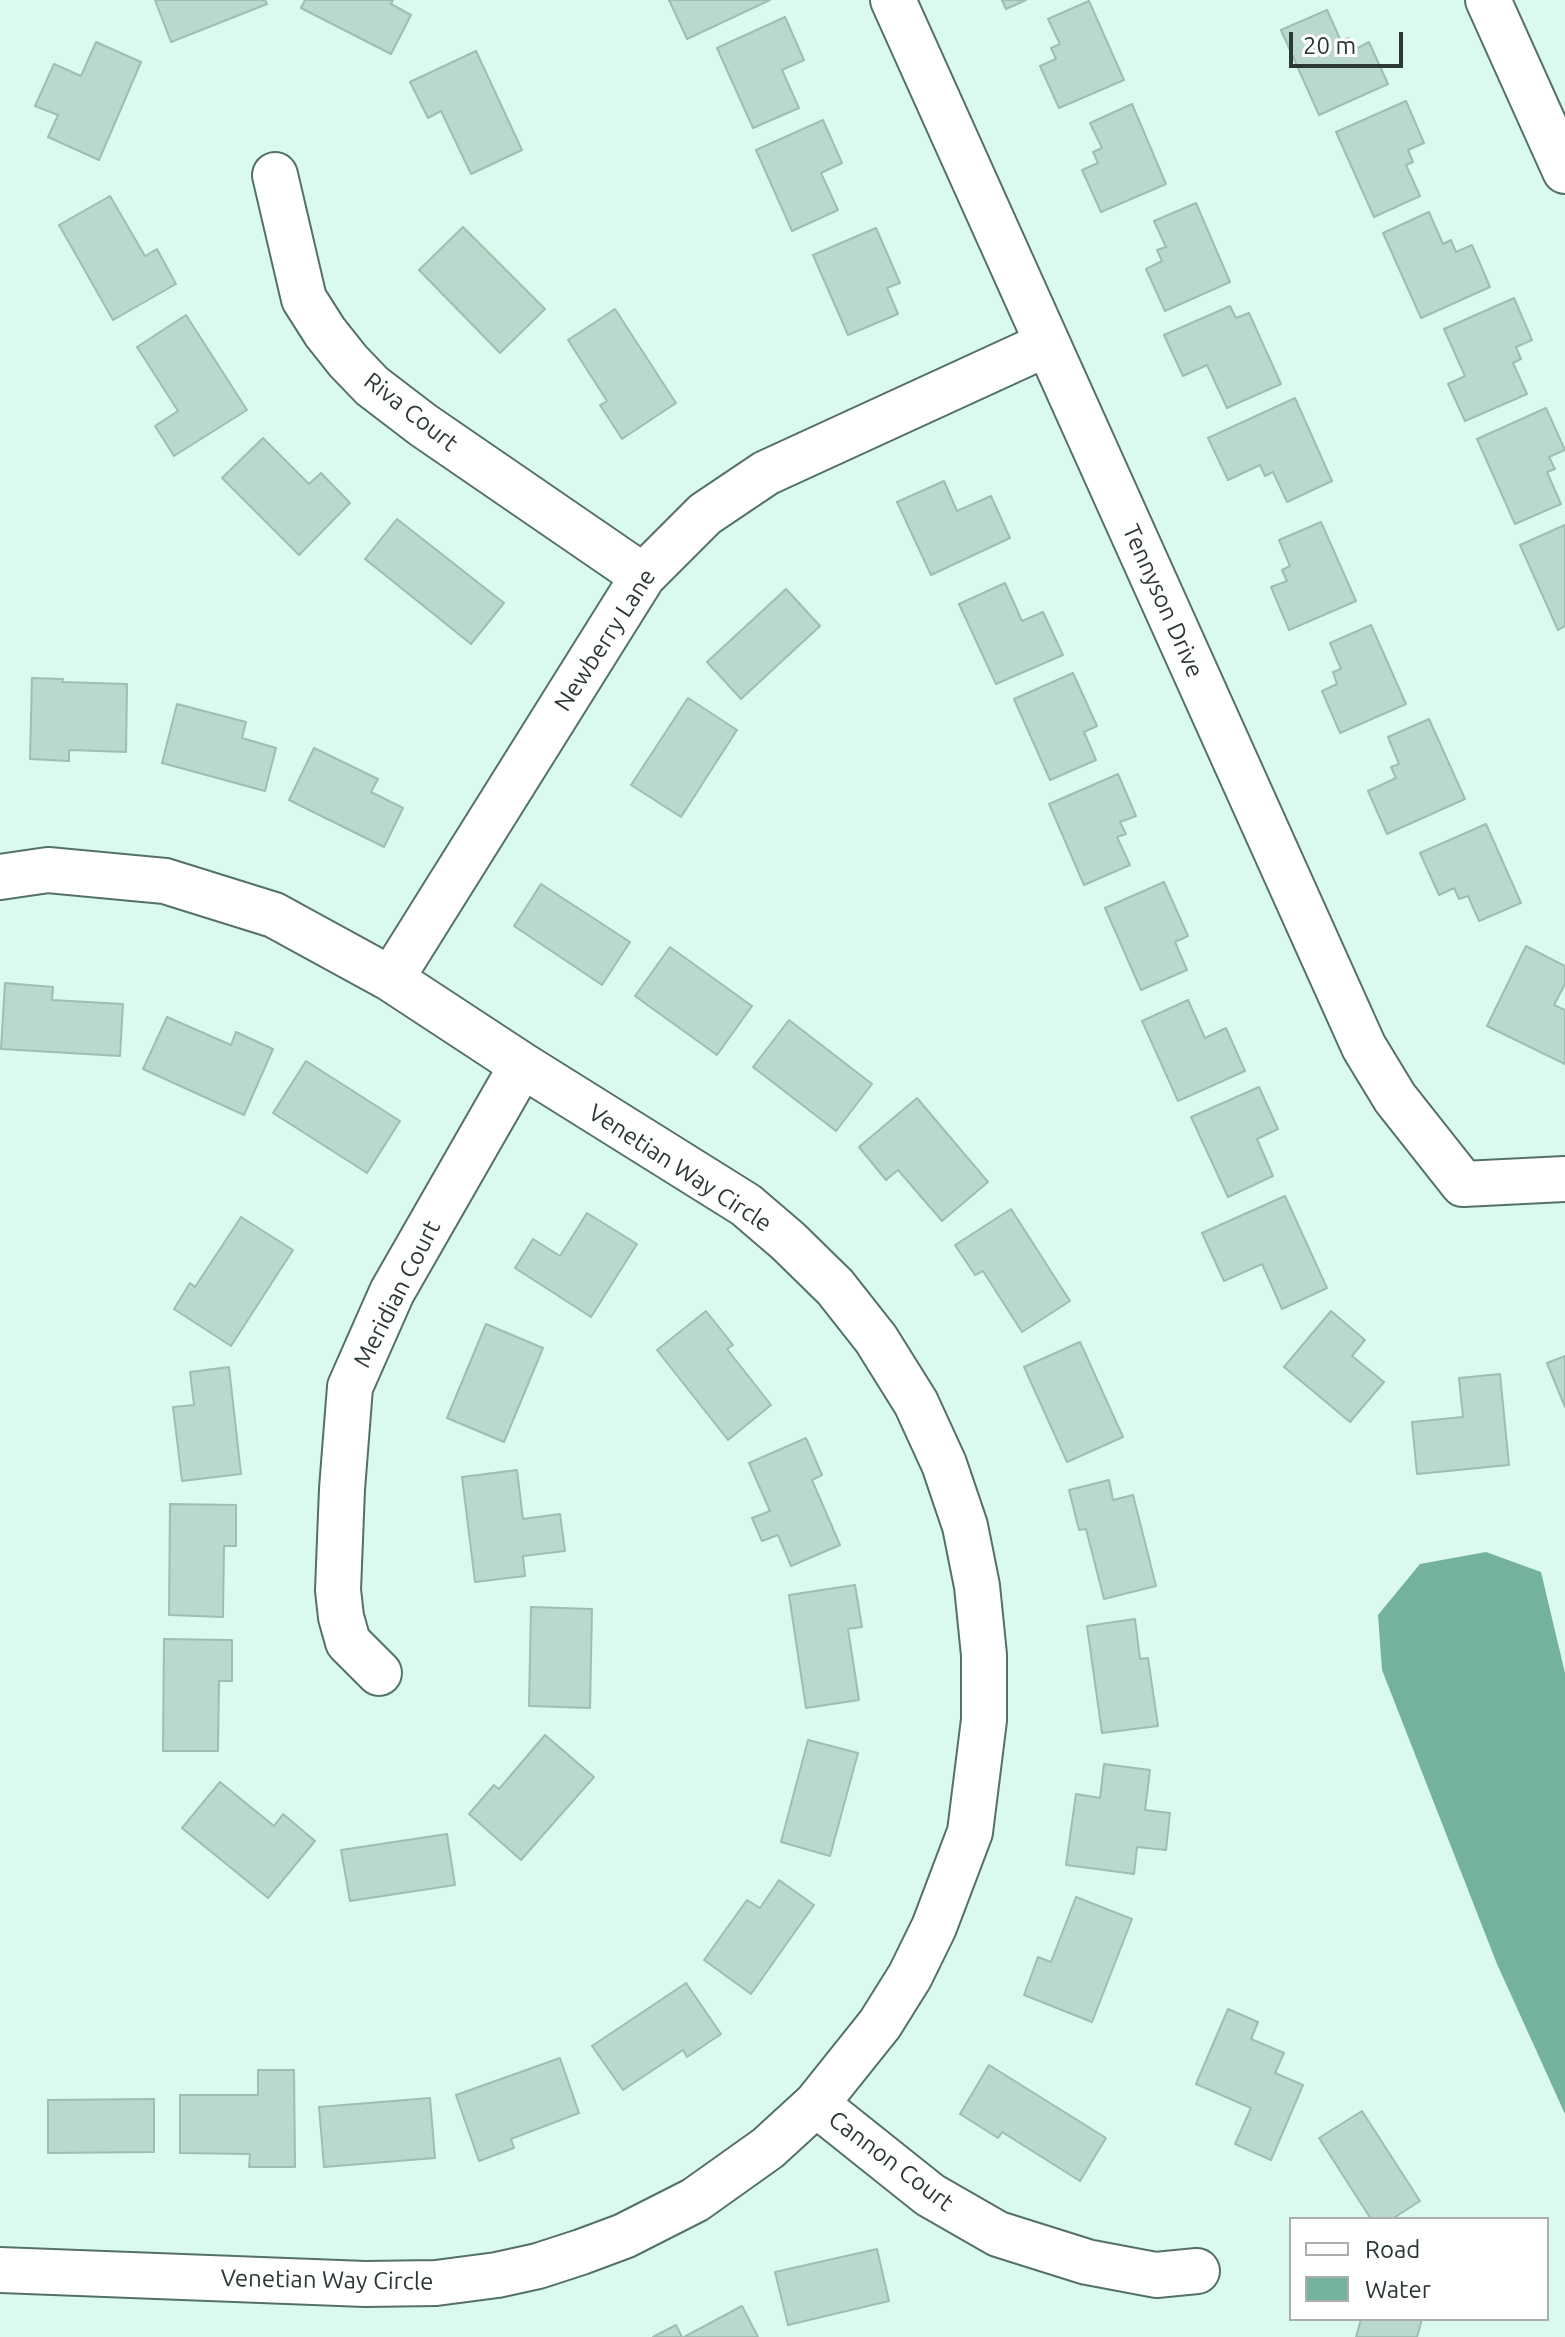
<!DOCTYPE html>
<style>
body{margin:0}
#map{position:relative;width:1565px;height:2337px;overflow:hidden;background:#dafaed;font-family:Ubuntu,sans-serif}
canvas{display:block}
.legend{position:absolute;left:1289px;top:2217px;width:260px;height:104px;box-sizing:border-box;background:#fff;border:2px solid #aaafad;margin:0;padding:10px 14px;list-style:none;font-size:24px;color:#2b3833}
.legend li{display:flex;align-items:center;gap:16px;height:40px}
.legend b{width:40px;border:2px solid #aaafad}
.scale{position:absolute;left:1289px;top:32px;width:114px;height:36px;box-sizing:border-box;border:4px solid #2b3833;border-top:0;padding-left:10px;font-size:24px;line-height:28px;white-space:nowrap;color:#2b3833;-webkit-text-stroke:6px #fff;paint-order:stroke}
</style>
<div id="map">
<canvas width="1565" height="2337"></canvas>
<ul class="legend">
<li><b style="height:10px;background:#fff"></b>Road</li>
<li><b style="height:22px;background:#75b29c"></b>Water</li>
</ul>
<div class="scale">20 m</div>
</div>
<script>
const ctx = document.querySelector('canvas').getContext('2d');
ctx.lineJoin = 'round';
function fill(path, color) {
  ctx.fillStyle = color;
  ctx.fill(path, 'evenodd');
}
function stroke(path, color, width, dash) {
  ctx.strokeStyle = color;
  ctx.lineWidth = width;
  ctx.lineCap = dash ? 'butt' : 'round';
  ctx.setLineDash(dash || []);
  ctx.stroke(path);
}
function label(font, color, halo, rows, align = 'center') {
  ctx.font = font + ' Ubuntu,sans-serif';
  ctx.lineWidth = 6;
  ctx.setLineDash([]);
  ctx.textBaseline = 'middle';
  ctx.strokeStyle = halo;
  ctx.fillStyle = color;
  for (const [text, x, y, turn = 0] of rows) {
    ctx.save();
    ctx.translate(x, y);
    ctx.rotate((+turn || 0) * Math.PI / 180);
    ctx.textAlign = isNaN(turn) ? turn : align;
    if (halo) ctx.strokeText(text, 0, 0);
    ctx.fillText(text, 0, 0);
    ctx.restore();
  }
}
const water = new Path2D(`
 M1486 1552 1541 1572 1565 1673V2114L1497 1964 1382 1670 1378 1615 1420 1564Z`);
const building = new Path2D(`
 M155 0H265L267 4 171 42Z
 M305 0H393L391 4 411 15 391 54 301 8Z
 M669 0H770L687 39Z
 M1002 0H1026L1006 9Z
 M1089 1 1124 80 1059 108 1040 66 1056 59 1051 48 1060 44 1048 19Z
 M1327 10 1341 41 1349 38 1354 50 1369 42 1388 84 1319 115 1281 30Z
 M785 17 804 60 782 70 799 108 753 128 717 48Z
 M96 42 141 62 99 160 48 137 58 115 35 106 54 64 81 76Z
 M476 51 522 150 471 174 441 111 428 118 410 82Z
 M1406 101 1424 143 1408 150 1413 162 1406 165 1420 196 1374 217 1336 132Z
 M1132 104 1166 184 1101 212 1082 170 1098 163 1093 152 1102 148 1090 123Z
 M823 120 842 163 821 173 838 210 792 231 756 150Z
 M110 196 145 256 157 249 176 284 113 320 59 225Z
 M1196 203 1230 282 1165 311 1146 269 1162 261 1157 250 1166 247 1154 221Z
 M1429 212 1443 244 1451 240 1456 252 1472 245 1490 287 1421 318 1383 233Z
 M463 227 545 309 500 353 419 270Z
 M876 228 900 283 887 288 898 314 848 335 813 255Z
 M1514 298 1532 340 1516 347 1521 359 1513 363 1527 394 1465 421 1448 384 1465 376 1444 329Z
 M1230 306 1236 318 1249 313 1281 384 1227 408 1207 365 1183 376 1164 335Z
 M615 309 676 403 622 439 600 405 607 401 568 340Z
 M186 315 247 410 174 456 155 426 178 411 137 347Z
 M1295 398 1332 481 1287 502 1273 472 1265 476 1260 465 1228 480 1208 438Z
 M1546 408 1565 450 1549 457 1555 469 1547 472 1561 504 1515 524 1477 439Z
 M263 438 309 484 321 473 350 503 299 555 222 478Z
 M944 481 957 511 991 496 1010 538 931 575 897 502Z
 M397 519 504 603 471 644 365 559Z
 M1321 522 1356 601 1289 630 1271 587 1287 581 1282 570 1290 566 1279 540Z
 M1565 525V626L1558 630 1520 545Z
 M1005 583 1022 621 1043 612 1063 655 996 684 959 604Z
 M786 589 820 626 741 699 707 662Z
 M1371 625 1406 704 1340 733 1322 691 1337 684 1333 672 1341 669 1330 643Z
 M1073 673 1097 726 1084 732 1096 760 1050 780 1014 699Z
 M32 678 63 679 62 682 127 684 126 752 69 750V761L30 759Z
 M688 698 737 730 681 817 631 785Z
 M177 704 246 722 242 738 276 748 265 791 162 763Z
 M1429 719 1465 799 1387 834 1368 791 1396 778 1391 767 1399 764 1388 737Z
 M314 748 378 779 371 792 403 808 384 847 289 800Z
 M1118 774 1136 816 1120 822 1126 834 1117 837 1130 865 1084 885 1049 804Z
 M1486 824 1521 903 1479 921 1468 896 1459 899 1454 888 1439 895 1420 853Z
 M1164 882 1188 936 1175 942 1187 970 1141 990 1105 908Z
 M541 884 630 942 602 985 514 926Z
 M1526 946 1565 966V984L1554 1005 1565 1010V1064L1487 1026Z
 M670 947 752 1006 717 1055 635 996Z
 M5 983 53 987 52 1000 123 1004 120 1056 1 1049Z
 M1188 1000 1205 1038 1226 1028 1245 1071 1178 1101 1142 1021Z
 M167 1017 231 1045 236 1032 273 1049 244 1115 143 1069Z
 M789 1020 872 1084 836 1131 753 1067Z
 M306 1061 400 1121 367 1173 273 1113Z
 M1259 1087 1278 1129 1257 1139 1273 1176 1228 1197 1191 1117Z
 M917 1098 988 1182 942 1221 898 1170 886 1180 859 1147Z
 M1285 1196 1327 1288 1282 1309 1262 1264 1224 1281 1202 1233Z
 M1011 1209 1070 1301 1022 1332 983 1271 975 1275 955 1245Z
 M587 1213 637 1244 591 1317 515 1268 533 1239 560 1256Z
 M241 1217 293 1250 231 1346 174 1309 190 1283 195 1287Z
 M706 1311 733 1345 727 1349 771 1405 728 1440 657 1350Z
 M1331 1311 1365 1340 1352 1356 1384 1382 1350 1422 1284 1367Z
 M486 1324 543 1348 504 1442 447 1418Z
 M1080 1342 1123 1437 1067 1462 1024 1367Z
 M1565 1356V1407L1547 1363Z
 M229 1367 241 1474 182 1481 173 1407 194 1405 190 1372Z
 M1500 1374 1509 1465 1417 1474 1412 1422 1463 1417 1459 1378Z
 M806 1438 822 1475 812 1480 840 1545 791 1566 778 1535 762 1541 752 1518 770 1511 749 1463Z
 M517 1470 523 1519 560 1514 565 1551 523 1556 525 1576 475 1582 462 1477Z
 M1109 1480 1113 1500 1133 1495 1156 1586 1104 1599 1086 1529 1079 1530 1069 1490Z
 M170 1504 236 1505V1546H224L223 1617 169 1615Z
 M855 1585 862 1627 848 1629 859 1700 806 1708 789 1595Z
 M531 1607 592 1609 590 1708 529 1706Z
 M1135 1619 1140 1659 1148 1658 1158 1726 1102 1733 1087 1626Z
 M164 1639 232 1640V1681H219L218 1751H163Z
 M545 1735 594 1777 521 1860 469 1814 494 1785 499 1789Z
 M808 1740 858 1753 830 1856 781 1842Z
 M1104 1764 1150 1770 1145 1810 1170 1813 1166 1850 1137 1847 1134 1874 1066 1865 1076 1794 1100 1798Z
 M220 1782 274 1826 283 1814 315 1841 268 1898 182 1828Z
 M447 1834 455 1885 350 1901 341 1850Z
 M779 1880 814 1905 751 1994 704 1960 747 1900 760 1908Z
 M1076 1897 1132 1919 1092 2022 1024 1995 1038 1957 1051 1962Z
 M686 1983 721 2034 687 2057 683 2050 623 2090 592 2046Z
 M1228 2009 1258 2022 1251 2039 1284 2053 1275 2073 1303 2085 1271 2160 1235 2144 1251 2108 1196 2084Z
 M560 2058 579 2113 511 2139 514 2148 479 2161 456 2095Z
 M989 2065 1106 2138 1080 2181 1002 2132 998 2138 960 2114Z
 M258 2070H294L295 2167H249L250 2154 180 2153V2095H258Z
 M430 2098 435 2158 324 2167 319 2107Z
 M154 2099V2152L48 2153V2100Z
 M1362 2111 1420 2201 1392 2219H1371L1319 2138Z
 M877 2249 889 2301 788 2325 775 2272Z
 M742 2306 758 2337H684Z
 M1361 2319H1422L1417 2337H1356Z
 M676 2325 682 2337H653Z`);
const minor = new Path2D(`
 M893 0 1364 1047 1395 1098 1463 1184 1565 1179
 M1488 0 1565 171
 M275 175 304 299 325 332 348 361 372 386 423 425 643 576
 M0 877 48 870 165 881 274 915 391 979 522 1065 746 1205 788 1241 835 1287 876 1339 916 1403 944 1464 965 1526 977 1586 984 1655V1720L970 1832 934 1927 910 1976 880 2024 816 2104 768 2148 695 2200 624 2236 581 2252 538 2266 497 2275 436 2283 365 2284 0 2270
 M391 979 643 576 705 514 766 473 1047 344
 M379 1673 348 1642 341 1617 338 1590 342 1489 350 1387 392 1292 522 1065
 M816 2104 930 2195 998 2234 1087 2262 1156 2275 1197 2271`);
const streetNames = [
 ["Riva Court",411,412,38],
 ["Tennyson Drive",1163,601,66],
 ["Newberry Lane",605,640,-57],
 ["Venetian Way Circle",680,1168,33],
 ["Meridian Court",397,1294,-63],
 ["Cannon Court",891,2161,37],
 ["Venetian Way Circle",327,2280,1]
];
fill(water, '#75b29c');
fill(building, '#bad9cd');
stroke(building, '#9fbdb1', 2);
stroke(minor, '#557167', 48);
stroke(minor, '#fff', 44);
label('24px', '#2b3833', '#fff', streetNames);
</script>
